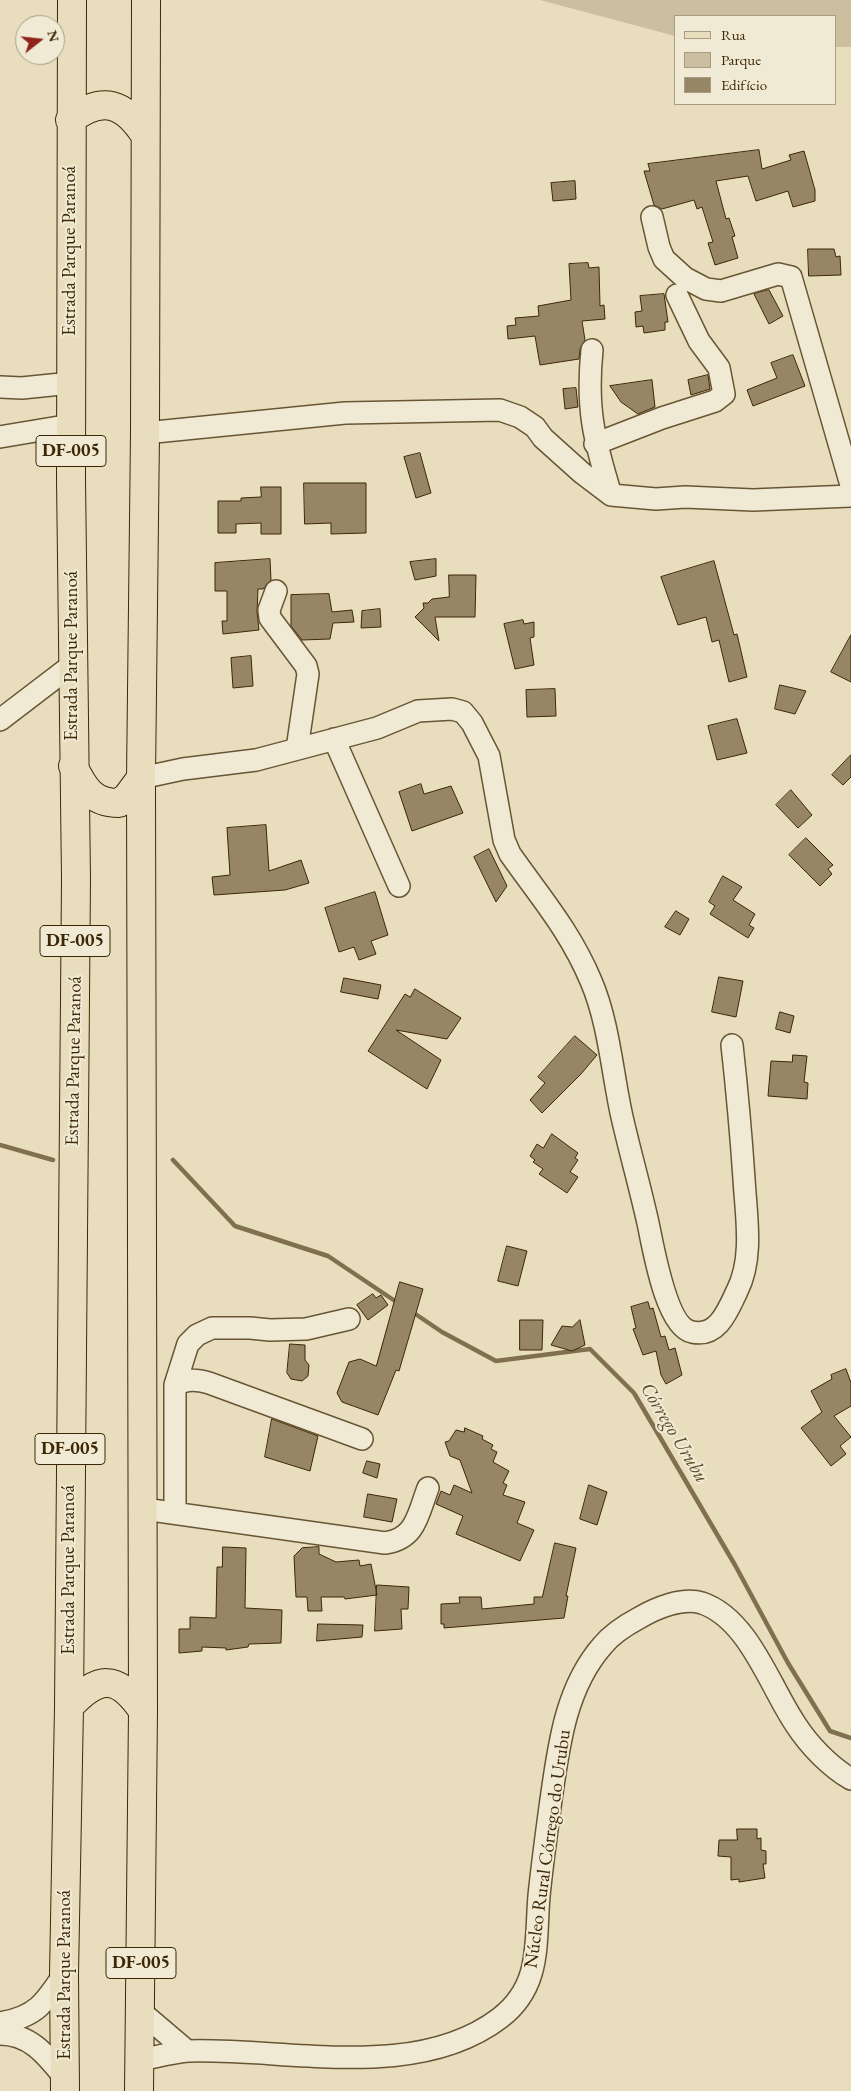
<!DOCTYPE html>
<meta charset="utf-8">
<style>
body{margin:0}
#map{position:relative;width:851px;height:2091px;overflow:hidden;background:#e8debe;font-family:"EB Garamond",serif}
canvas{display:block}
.legend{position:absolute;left:674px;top:15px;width:162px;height:90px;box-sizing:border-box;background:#f0ead5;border:1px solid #a99c82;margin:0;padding:6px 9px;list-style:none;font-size:15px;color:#3e2705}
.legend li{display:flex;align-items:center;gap:10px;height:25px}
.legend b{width:25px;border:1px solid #a99c82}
.north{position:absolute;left:15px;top:15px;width:50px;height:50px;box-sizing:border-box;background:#f0ead5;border:1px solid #a99c82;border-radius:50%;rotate:74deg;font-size:14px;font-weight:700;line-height:20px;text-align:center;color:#3e2705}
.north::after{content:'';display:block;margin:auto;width:18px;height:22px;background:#8f2418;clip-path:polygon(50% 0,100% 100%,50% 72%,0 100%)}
</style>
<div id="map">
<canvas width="851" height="2091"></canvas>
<ul class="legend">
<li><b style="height:6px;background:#e8debe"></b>Rua</li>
<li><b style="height:14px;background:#cbbf9f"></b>Parque</li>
<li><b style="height:14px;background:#968665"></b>Edifício</li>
</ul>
<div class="north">N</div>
</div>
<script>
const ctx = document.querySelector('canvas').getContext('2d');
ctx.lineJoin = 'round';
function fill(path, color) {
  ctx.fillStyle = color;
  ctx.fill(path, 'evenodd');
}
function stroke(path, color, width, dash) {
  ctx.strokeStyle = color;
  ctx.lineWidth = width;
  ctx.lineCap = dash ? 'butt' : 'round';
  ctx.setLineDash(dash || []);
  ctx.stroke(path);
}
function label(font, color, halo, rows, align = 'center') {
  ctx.font = font + ' "EB Garamond",serif';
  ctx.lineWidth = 4;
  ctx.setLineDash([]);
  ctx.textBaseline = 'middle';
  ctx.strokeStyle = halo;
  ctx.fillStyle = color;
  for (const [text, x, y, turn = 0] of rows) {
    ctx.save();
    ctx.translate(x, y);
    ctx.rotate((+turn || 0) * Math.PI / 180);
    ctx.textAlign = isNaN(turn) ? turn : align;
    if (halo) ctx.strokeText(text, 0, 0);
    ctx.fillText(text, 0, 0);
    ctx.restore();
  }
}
const green = new Path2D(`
 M540 0H851V47H835V16H675V36Z`);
const stream = new Path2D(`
 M0 1145 53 1160
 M173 1160 235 1226 328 1256 398 1303
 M411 1311 442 1332 496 1361 590 1349 634 1393 735 1565 788 1663 830 1731 851 1738`);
const building = new Path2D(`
 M759 150 762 169 791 160 789 155 804 151 815 190V201L793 207 788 191 756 201 748 176 716 181 726 219 729 218 735 236 732 237 738 258 715 265 708 243 713 242 702 207 697 209 694 200 662 209 654 205 644 171H650L648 164Z
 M575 181 576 199 553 201 551 183Z
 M808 249H834L836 257 840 256 841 275 809 276Z
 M588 263 589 268 599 267 600 306 604 305 605 319 582 321 585 340 580 349 579 359 540 365 535 336 508 339 507 326 516 325 515 318 539 316 538 306 571 300 569 264Z
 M769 290 783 316 769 324 754 294Z
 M664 294 668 322H665V330L644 333 643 326 636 327 635 312 642 311 640 296Z
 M793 355 805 386 753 406 747 390 777 378 771 363Z
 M708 375 710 389 691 395 688 380Z
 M652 380 655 407 638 414 621 402 610 386Z
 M576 388 578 407 565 409 563 389Z
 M420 453 431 493 416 498 404 457Z
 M304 483H366V533L331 534V523L305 524Z
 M261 487H281V534H261V523L236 524V533H218V501H241V498L261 497Z
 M270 559 271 580 263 589H258L257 612 259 630 223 634 222 621H227V591H215V563Z
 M436 559V576L415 580 410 562Z
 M714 561 734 635 737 634 747 677 729 682 719 640 712 642 706 617 678 625 661 577Z
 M449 575H476L475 617H435L439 641 415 617 424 608 423 603H428L432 599 449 597Z
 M329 594 332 612 352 610 354 622 333 623 330 639 302 640 291 626V595Z
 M380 609 381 627 361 628 362 611Z
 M523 620 524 624 534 622V637L530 638 534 665 515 669 504 624Z
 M851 635V682L831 672Z
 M251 656 253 686 233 688 231 658Z
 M780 685 806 691 795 714 775 709Z
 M555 689 556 716 527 717 526 690Z
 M737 719 747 753 717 760 708 726Z
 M851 755V777L843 785 832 775Z
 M421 784 424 794 451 786 463 813 412 831 399 792Z
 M791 790 812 815 798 828 776 805Z
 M266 825 269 871 301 860 309 883 285 890 214 895 212 877 230 875 227 828Z
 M806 838 833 865 828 869 832 874 820 886 789 855Z
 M489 849 507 886 496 902 474 857Z
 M723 876 742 887 733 900 755 914 749 925 754 928 748 938 710 914 715 906 709 902Z
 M375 892 388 935 371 941 376 954 359 960 354 947 339 952 325 908Z
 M676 911 689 919 680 935 665 927Z
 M719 977 743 981 736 1017 712 1012Z
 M344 978 381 985 378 999 341 992Z
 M415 989 461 1018 447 1039 396 1030 441 1060 427 1089 368 1051 405 994 410 997Z
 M780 1012 794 1016 790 1033 776 1029Z
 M575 1036 597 1055 581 1074 542 1113 530 1100 545 1083 538 1077Z
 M793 1055 807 1056 804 1082 808 1083 807 1099 768 1096 771 1061 792 1062Z
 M552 1134 578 1153 575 1158 578 1160 570 1172 578 1177 567 1193 539 1174 543 1169 533 1162 535 1160 530 1156 537 1144 543 1148Z
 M507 1246 527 1251 518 1286 498 1281Z
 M400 1282 423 1289 399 1371 396 1370 378 1415 342 1402 337 1393 349 1362 360 1359 376 1366Z
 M373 1294 376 1298 381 1295 388 1305 368 1320 357 1305Z
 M648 1302 650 1309 653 1308 661 1337 665 1336 669 1350 675 1348 682 1375 666 1384 661 1375 656 1351 643 1355 633 1329 636 1328 631 1307Z
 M520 1320H543L542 1350H520Z
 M580 1320 585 1345 572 1351 551 1345 562 1326 572 1327Z
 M290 1344 305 1345V1360L309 1365 308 1376 302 1381 291 1379 287 1373Z
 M846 1369 851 1383V1406L834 1416 851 1437 840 1446 846 1454 831 1466 801 1428 822 1412 811 1391 832 1379 831 1375Z
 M272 1419 318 1436 310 1471 265 1457Z
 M465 1428 483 1436 482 1439 493 1445 491 1449 497 1452 493 1462 509 1471 503 1483 507 1485 503 1495 525 1502 517 1523 534 1530 520 1561 456 1534 463 1516 436 1504 441 1491 450 1495 454 1485 472 1493 460 1460 450 1456 445 1442 449 1441 456 1430 464 1432Z
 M367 1461 380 1464 377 1478 363 1473Z
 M589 1485 607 1492 597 1525 580 1519Z
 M368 1494 397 1499 392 1522 364 1517Z
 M555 1543 576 1548 566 1596H568L564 1618 444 1628V1624H441V1604L460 1603 459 1597H481L482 1609 534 1604V1597H542Z
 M223 1547 246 1548 245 1608 282 1610 281 1643 249 1644 248 1647 226 1650V1648L202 1647V1651L179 1653V1629H190V1617L216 1618 217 1567H222Z
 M319 1547V1554L336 1562 359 1560 360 1566 371 1564 377 1595 345 1599 344 1597H321L322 1611H308L307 1597H296L294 1556 302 1548Z
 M377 1585 409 1587 408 1609H401L402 1629 375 1631Z
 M318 1624 363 1625 362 1637 317 1641Z
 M737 1829H757V1839L761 1838V1850L766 1851V1864H763L765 1878 739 1882V1879L731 1880V1857L718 1856 719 1840H737Z`);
const minor = new Path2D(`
 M652 217 659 247 664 259 685 278 706 289 721 291 778 274 791 277 851 485
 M592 350C586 409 594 439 611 495
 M0 387 22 388 71 383
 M145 433 345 413 500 410 520 417 535 427 543 438 582 473 611 495 656 499 685 497 753 500 851 496
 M0 437 71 425
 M595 444 662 418 715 401 724 394 719 368 699 341 677 295
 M276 591 269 610 270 618 306 666 308 674 297 749
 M0 720 72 665
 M334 739 399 886
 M141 778 183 769 256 760 377 728 418 711 452 709 463 712 472 723 489 756 504 840 510 854C541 898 570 931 591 981 609 1023 612 1072 622 1117 630 1152 640 1187 648 1223 653 1246 666 1327 692 1332 718 1338 728 1310 737 1291 754 1258 746 1215 744 1179 741 1134 737 1090 732 1045
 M175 1385 188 1344 197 1335 212 1328H250L270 1330 306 1329 349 1319
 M144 1509 385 1543C416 1539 418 1514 428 1488
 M175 1513V1385C188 1379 195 1379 209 1383L362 1439
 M140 2011 187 2051
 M0 2023C36 2017 45 2003 64 1974
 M0 2034C31 2034 47 2056 65 2078
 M140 2060C156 2057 173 2052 189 2051 287 2048 416 2082 500 2018 542 1986 535 1943 539 1896 542 1866 546 1837 550 1807 558 1751 564 1689 603 1645 612 1634 626 1625 639 1618 656 1608 682 1597 702 1603 749 1619 770 1687 796 1725 809 1745 830 1767 851 1779`);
const major = new Path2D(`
 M70 120C103 95 124 103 145 135
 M73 766C84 788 92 803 119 803L127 797 141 778
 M69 1707C98 1676 117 1673 143 1711
 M65 2091 64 1974 69 1707 76 879 71 479 72 0
 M139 2091 143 1711 141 778 145 433 146 0`);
const shields = [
 [71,451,70],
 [75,941,70],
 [70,1449,70],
 [141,1963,70]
];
const shieldNames = [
 ["DF-005",71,451],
 ["DF-005",75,941],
 ["DF-005",70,1449],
 ["DF-005",141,1963]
];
const streetNames = [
 ["Estrada Parque Paranoá",70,251,-90],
 ["Estrada Parque Paranoá",72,656,-90],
 ["Estrada Parque Paranoá",74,1061,-89],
 ["Estrada Parque Paranoá",69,1570,-90],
 ["Núcleo Rural Córrego do Urubu",548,1849,-82],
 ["Estrada Parque Paranoá",65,1975,-90]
];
const waterNames = [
 ["Córrego Urubu",674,1433,59]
];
fill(green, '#cbbf9f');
stroke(stream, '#81704e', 4.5);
fill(building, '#968665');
stroke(building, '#3e2705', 1);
stroke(minor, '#685533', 24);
stroke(major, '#3e2705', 30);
stroke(minor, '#f0ead5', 21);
stroke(major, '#e8debe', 28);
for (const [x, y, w] of shields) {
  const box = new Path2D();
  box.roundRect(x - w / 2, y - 15.5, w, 31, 4);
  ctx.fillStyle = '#f0ead5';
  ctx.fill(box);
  stroke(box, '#3e2705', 1);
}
label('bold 18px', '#3e2705', null, shieldNames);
label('19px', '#3e2705', '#f0ead5', streetNames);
label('italic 20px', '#604b2a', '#f0ead5', waterNames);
</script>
